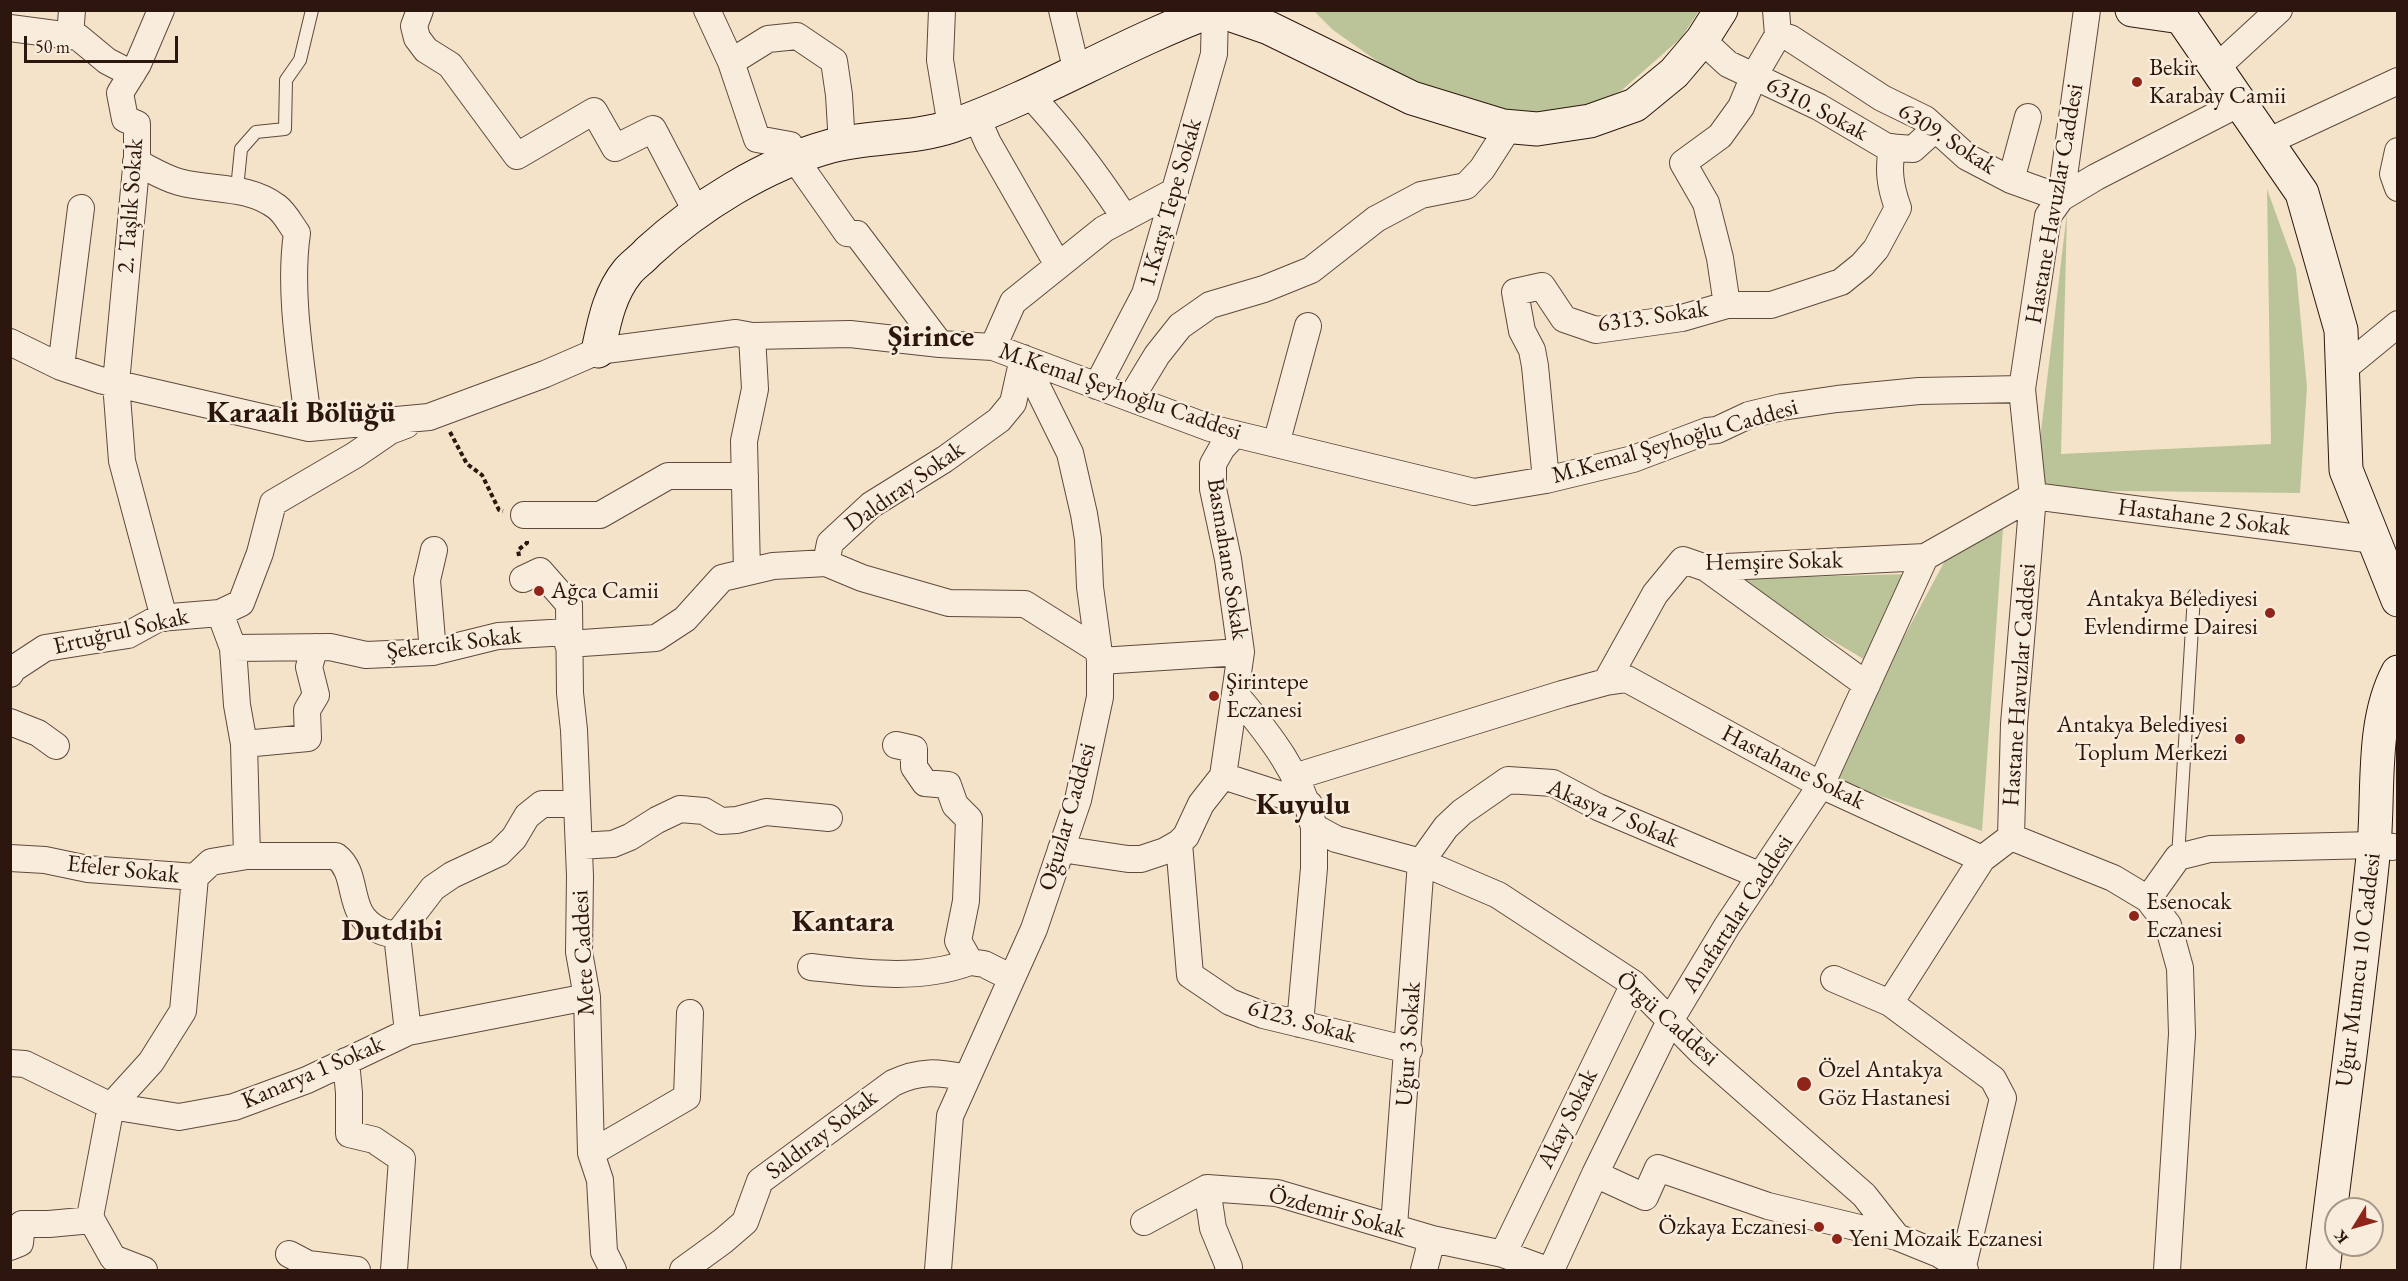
<!DOCTYPE html>
<meta charset="utf-8">
<style>
body{margin:0}
#map{position:relative;width:2408px;height:1281px;overflow:hidden;background:#f5e3c9;font-family:"EB Garamond",serif}
canvas{display:block}
.frame{position:absolute;inset:0;border:12px solid #2d160d;pointer-events:none}
.north{position:absolute;left:2324px;top:1197px;width:60px;height:60px;box-sizing:border-box;background:#f8eddc;border:2px solid #a79789;border-radius:50%;rotate:233deg;font-size:16px;font-weight:700;line-height:24px;text-align:center;color:#2d160d}
.north::after{content:'';display:block;margin:auto;width:21px;height:27px;background:#8f2418;clip-path:polygon(50% 0,100% 100%,50% 72%,0 100%)}
.scale{position:absolute;left:24px;top:36px;width:154px;height:27px;box-sizing:border-box;border:3px solid #2d160d;border-top:0;padding-left:8px;font-size:18px;line-height:21px;white-space:nowrap;color:#2d160d;-webkit-text-stroke:4px #f8eddc;paint-order:stroke}
</style>
<div id="map">
<canvas width="2408" height="1281"></canvas>
<div class="frame"></div>
<div class="north">K</div>
<div class="scale">50 m</div>
</div>
<script>
const ctx = document.querySelector('canvas').getContext('2d');
ctx.lineJoin = 'round';
function fill(path, color) {
  ctx.fillStyle = color;
  ctx.fill(path, 'evenodd');
}
function stroke(path, color, width, dash) {
  ctx.strokeStyle = color;
  ctx.lineWidth = width;
  ctx.lineCap = dash ? 'butt' : 'round';
  ctx.setLineDash(dash || []);
  ctx.stroke(path);
}
function label(font, color, halo, rows, align = 'center') {
  ctx.font = font + ' "EB Garamond",serif';
  ctx.lineWidth = 5;
  ctx.setLineDash([]);
  ctx.textBaseline = 'middle';
  ctx.strokeStyle = halo;
  ctx.fillStyle = color;
  for (const [text, x, y, turn = 0] of rows) {
    ctx.save();
    ctx.translate(x, y);
    ctx.rotate((+turn || 0) * Math.PI / 180);
    ctx.textAlign = isNaN(turn) ? turn : align;
    if (halo) ctx.strokeText(text, 0, 0);
    ctx.fillText(text, 0, 0);
    ctx.restore();
  }
}
const green = new Path2D(`
 M1314 11H1699L1681 38 1622 90 1577 113 1526 112 1469 107 1390 70 1333 30Z
 M2267 189 2296 269 2307 387 2300 493 2034 490 2067 212 2061 454 2271 444Z
 M2003 529 1982 831 1828 778 1954 544Z
 M1908 574 1867 661 1728 579Z`);
const path = new Path2D(`
 M450 432 467 464 482 475 499 510 503 511
 M519 556 518 550 527 543V538`);
const lane = new Path2D(`
 M237 189 241 149 256 132 285 129 286 80 300 60 312 10
 M2178 857 2194 595`);
const street = new Path2D(`
 M161 10 138 64 120 93 125 119 137 124V157L116 383 122 461 164 618
 M420 10 414 26 417 38 426 50 450 65 517 156 594 111 615 148 653 129 697 213
 M707 10 731 62 757 139 790 145 795 159 847 233 857 234 940 344
 M942 10 940 60 951 126
 M1062 10 1077 72
 M1776 10 1778 35 1790 38 1882 98 1925 119 1967 157 2011 180 2061 198 2096 177 2240 103
 M2087 10 2061 198 2048 216 2022 389 2033 496 2014 724 2011 837 2113 878 2148 899 2168 925 2180 968 2182 1034 2167 1270
 M10 28 78 37 107 61 132 74
 M70 36 72 10
 M1702 40 1728 64 1819 107 1887 147 1913 149 1935 129
 M731 62 768 39 797 36 834 61 839 95 842 145
 M2216 68 2279 10
 M1029 94C1066 133 1096 174 1125 218
 M976 116 988 143 1058 265
 M2267 142 2398 81
 M2398 151 2393 174 2398 188
 M136 162C150 169 164 178 179 182 212 191 248 185 277 207 285 213 291 225 297 233 288 295 302 366 309 428
 M2011 180 2028 117
 M1727 305 1720 258 1706 203 1683 163 1720 136 1741 107 1754 76 1778 35
 M10 342 61 367 100 380 309 428 429 417 545 374 598 351 736 333 752 336 850 334 940 344 993 347 1210 428 1474 492 1546 480 1633 459 1707 431 1717 430 1749 415 1782 407 1837 399 1919 391 2022 389
 M993 347 1013 302 1104 229 1175 191
 M61 367 81 208
 M2342 370 2398 324
 M1097 386 1145 294 1214 54 1215 10
 M1131 398 1157 355 1180 326 1210 305 1264 289 1311 270 1376 219 1421 195 1466 186 1482 169 1509 127
 M1276 444 1308 326
 M1546 480 1535 366 1532 350 1522 331 1515 292 1542 286 1564 319 1596 330 1682 318 1727 305H1771L1841 282 1862 265 1876 249 1898 208C1890 186 1888 170 1892 147
 M2033 496 2374 540
 M524 515H600L668 476H745
 M826 563 862 578 949 603 1025 604 1098 650
 M1706 568 1867 685
 M747 572 744 441 755 389 752 336
 M523 579 540 571 569 604 570 693 574 730 580 876 579 952 587 997 591 1153 600 1180 604 1252 613 1270
 M220 613 233 648 237 705 244 744 247 856
 M568 644 656 638 685 619 722 578 773 566 826 563 830 543 871 505 945 459 999 420 1013 403 1023 358
 M233 648 330 647 366 655 433 652 498 636 568 632
 M433 652 427 580 434 550
 M1100 661 1241 652
 M10 674 13 669 45 648 128 635 159 618 220 613 241 603 260 553 273 503 355 455 390 431 406 425
 M1606 682 1655 594 1683 560 1706 568 1925 557 2033 496
 M1236 695C1270 735 1301 775 1314 827L1336 839 1421 862 1498 895 1634 984 1701 1052 1864 1195 1897 1237 1939 1254 1965 1270
 M10 722 38 733 56 746
 M244 744 308 738 307 710 316 695 309 667 315 647
 M896 745 914 749V767L925 783 948 785 955 805 969 819 966 901 958 941 970 962 984 964 1012 978
 M1223 776 1309 804
 M1294 777 1562 694 1606 682 1627 679 1821 785 1982 859
 M1179 843 1190 975 1230 1002 1263 1015 1409 1050
 M579 846 613 844 630 837 657 820 680 809 704 811 721 821 737 820 766 812 829 818
 M1061 849 1128 859H1141L1165 851 1179 843 1186 836 1201 804 1223 776 1241 652 1228 559 1213 489V464L1222 448 1235 434
 M10 858 45 860 88 869 195 877 211 862 247 856H336C361 875 344 914 379 930 384 933 391 934 397 935
 M2148 899 2178 857 2210 849 2374 845 2393 847
 M811 967C864 973 919 981 970 962
 M1834 979 1890 1003 1993 1079 2003 1098 1962 1270
 M1890 1003 1982 859 2011 837
 M1300 1024 1314 868V827
 M408 1032 397 935 433 888 452 875 499 853 514 838 527 816 542 804H577
 M346 1061 349 1093V1134L374 1140 402 1159 394 1270
 M10 1063 25 1064 111 1106 179 1117 234 1107 307 1080 408 1032 587 997
 M591 1153 687 1097 690 1013
 M1595 1174 1645 1197 1658 1168 1768 1206 1897 1237
 M1207 1188 1277 1193 1432 1239 1503 1254 1547 1270
 M1207 1188 1213 1228 1229 1267 1228 1270
 M1144 1222 1207 1188
 M1394 1226 1421 862 1446 827 1462 812 1508 780 1553 783 1598 807 1761 876
 M10 1247 20 1243 22 1224H49L92 1220
 M289 1254 308 1264 357 1270
 M1503 1254 1634 984
 M144 1270 113 1258 90 1217 111 1106 151 1062 183 1011 195 877
 M683 1270 723 1241 745 1222 760 1181 893 1083C921 1070 937 1072 967 1078
 M938 1270 950 1116 1034 929 1078 800 1100 697V661L1090 587 1088 539 1084 514 1070 453 1023 358
 M1424 1270 1432 1239
 M1551 1270 1595 1174 1671 1019 1727 926 1821 785 1925 557`);
const secondary = new Path2D(`
 M1217 10 1269 28 1412 98 1503 126 1537 129 1590 121 1635 105 1674 73 1702 40 1721 10
 M2132 10 2181 17 2302 193 2341 330 2346 470 2398 600
 M598 351C604 323 609 294 628 271 634 264 642 259 648 252 698 206 765 164 831 146 870 136 914 139 952 126 1042 94 1124 43 1214 10
 M2323 1270C2340 1129 2360 988 2374 846 2379 791 2371 722 2398 672`);
const markers = [
 [2137,82,6,"#8f2418"],
 [539,591,6,"#8f2418"],
 [2270,613,6,"#8f2418"],
 [1214,696,6,"#8f2418"],
 [2240,739,6,"#8f2418"],
 [2134,916,6,"#8f2418"],
 [1804,1084,8,"#8f2418"],
 [1819,1227,6,"#8f2418"],
 [1837,1239,6,"#8f2418"]
];
const poiNames = [
 ["Bekir",2149,68],
 ["Karabay Camii",2149,96],
 ["Ağca Camii",551,591],
 ["Antakya Belediyesi",2258,599,"right"],
 ["Evlendirme Dairesi",2258,627,"right"],
 ["Şirintepe",1226,682],
 ["Eczanesi",1226,710],
 ["Antakya Belediyesi",2228,725,"right"],
 ["Toplum Merkezi",2228,753,"right"],
 ["Esenocak",2146,902],
 ["Eczanesi",2146,930],
 ["Özel Antakya",1818,1070],
 ["Göz Hastanesi",1818,1098],
 ["Özkaya Eczanesi",1807,1227,"right"],
 ["Yeni Mozaik Eczanesi",1849,1239]
];
const streetNames = [
 ["6310. Sokak",1817,109,28],
 ["6309. Sokak",1947,139,33],
 ["1.Karşı Tepe Sokak",1171,203,-74],
 ["Hastane Havuzlar Caddesi",2055,204,-80],
 ["2. Taşlık Sokak",131,206,-86],
 ["6313. Sokak",1653,317,-8],
 ["M.Kemal Şeyhoğlu Caddesi",1120,392,19],
 ["M.Kemal Şeyhoğlu Caddesi",1675,442,-16],
 ["Daldıray Sokak",905,487,-35],
 ["Hastahane 2 Sokak",2204,518,7],
 ["Basmahane Sokak",1227,559,81],
 ["Hemşire Sokak",1774,562,-1],
 ["Ertuğrul Sokak",121,632,-13],
 ["Şekercik Sokak",454,644,-7],
 ["Hastane Havuzlar Caddesi",2020,685,-86],
 ["Hastahane Sokak",1793,768,27],
 ["Akasya 7 Sokak",1613,814,23],
 ["Oğuzlar Caddesi",1068,817,-74],
 ["Efeler Sokak",123,870,6],
 ["Anafartalar Caddesi",1738,914,-57],
 ["Mete Caddesi",584,953,-93],
 ["Uğur Mumcu 10 Caddesi",2359,970,-83],
 ["Örgü Caddesi",1667,1019,42],
 ["6123. Sokak",1302,1022,15],
 ["Uğur 3 Sokak",1409,1044,-86],
 ["Kanarya 1 Sokak",313,1073,-23],
 ["Akay Sokak",1568,1119,-64],
 ["Saldıray Sokak",822,1135,-37],
 ["Özdemir Sokak",1337,1213,15]
];
const districtNames = [
 ["Şirince",931,338],
 ["Karaali Bölüğü",301,414],
 ["Kuyulu",1303,806],
 ["Kantara",843,923],
 ["Dutdibi",392,932]
];
fill(green, '#bac498');
stroke(lane, '#5f493c', 14);
stroke(street, '#5f493c', 28);
stroke(secondary, '#2d160d', 35);
stroke(path, '#2d160d', 4, [4.5, 3]);
stroke(lane, '#f8eddc', 12);
stroke(street, '#f8eddc', 26);
stroke(secondary, '#f8eddc', 33);
for (const [x, y, r, color] of markers) {
  const dot = new Path2D();
  dot.arc(x, y, r, 0, 2 * Math.PI);
  ctx.fillStyle = color;
  ctx.fill(dot);
  stroke(dot, '#f8eddc', 2);
}
label('24px', '#2d160d', '#f8eddc', poiNames, 'left');
label('24px', '#2d160d', '#f8eddc', streetNames);
label('bold 30px', '#2d160d', '#f8eddc', districtNames);
</script>
